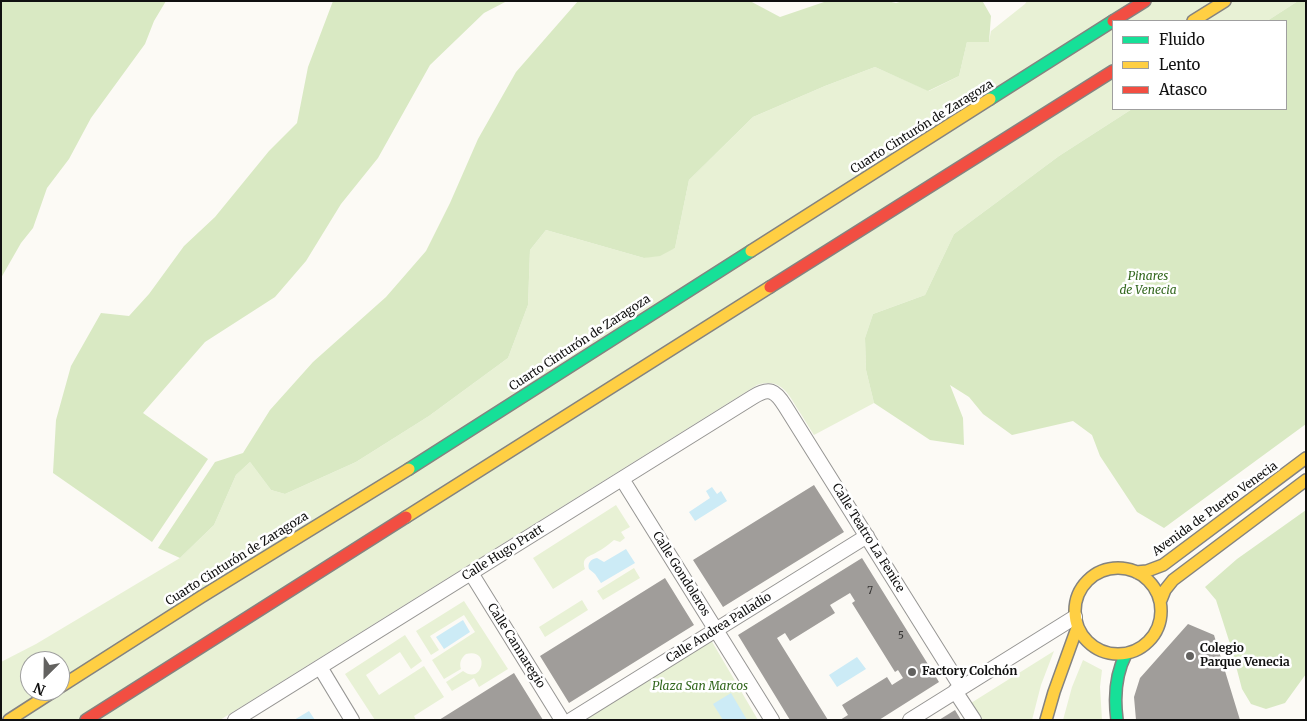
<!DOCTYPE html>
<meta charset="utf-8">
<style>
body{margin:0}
#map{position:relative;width:1307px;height:721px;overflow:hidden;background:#fcfaf5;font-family:Merriweather,serif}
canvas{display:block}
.frame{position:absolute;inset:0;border:2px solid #101010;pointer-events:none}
.legend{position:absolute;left:1112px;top:20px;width:175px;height:90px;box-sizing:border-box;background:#fff;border:1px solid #9f9f9f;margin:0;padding:6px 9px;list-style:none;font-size:15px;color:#101010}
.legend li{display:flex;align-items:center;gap:10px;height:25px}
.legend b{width:25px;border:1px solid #9f9f9f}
.north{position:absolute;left:20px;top:651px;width:50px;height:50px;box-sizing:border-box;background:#fff;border:1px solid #9f9f9f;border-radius:50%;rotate:203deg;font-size:14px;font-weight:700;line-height:20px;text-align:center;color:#101010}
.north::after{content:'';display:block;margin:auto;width:18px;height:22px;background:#636260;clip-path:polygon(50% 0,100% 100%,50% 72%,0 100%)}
</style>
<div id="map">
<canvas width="1307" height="721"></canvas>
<div class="frame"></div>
<ul class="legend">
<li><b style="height:6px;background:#16e098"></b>Fluido</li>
<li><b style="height:6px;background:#ffcf43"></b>Lento</li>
<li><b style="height:6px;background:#f24e42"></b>Atasco</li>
</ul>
<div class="north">N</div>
</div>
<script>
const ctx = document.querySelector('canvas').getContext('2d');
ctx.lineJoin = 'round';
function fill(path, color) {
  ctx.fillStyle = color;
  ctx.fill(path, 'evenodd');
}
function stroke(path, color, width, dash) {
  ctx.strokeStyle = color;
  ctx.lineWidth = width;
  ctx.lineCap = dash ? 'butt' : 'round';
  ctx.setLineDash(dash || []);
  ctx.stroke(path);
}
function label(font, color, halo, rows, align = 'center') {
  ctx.font = font + ' Merriweather,serif';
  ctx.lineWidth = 5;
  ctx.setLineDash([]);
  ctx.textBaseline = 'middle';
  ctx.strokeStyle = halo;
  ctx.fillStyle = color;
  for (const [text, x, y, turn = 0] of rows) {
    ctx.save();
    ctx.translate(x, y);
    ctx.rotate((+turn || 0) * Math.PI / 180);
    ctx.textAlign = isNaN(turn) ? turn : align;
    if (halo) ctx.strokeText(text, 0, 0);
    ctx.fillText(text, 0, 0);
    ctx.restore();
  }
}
const green = new Path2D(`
 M1027 1H1298L1267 21H1113V109H1132L1059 156 954 234 925 295 873 314 865 338 866 370 874 403 814 435C808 426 803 417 797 408 787 391 779 378 757 385L220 720H1V662L36 644 180 558 214 525 236 475 250 462 271 490 285 494 356 462 429 416 508 358 528 305 530 250 546 230 644 258 675 248 689 180 753 117 825 86 875 67 929 91 959 76 967 42H989L991 31 1025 4ZM30 661H60V691H30Z
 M616 505 630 527 621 532 625 538 620 542 614 540C609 544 603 549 597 552 589 557 581 557 585 569L553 589 533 558Z
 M634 568 640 578 603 600 597 591Z
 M582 600 588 610 545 637 539 627Z
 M464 601 508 669 479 687 474 678 452 691 446 682 463 671C483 686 491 647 466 654 461 658 459 663 461 669L444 679 432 660 475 632 464 615 430 636 439 650 431 655 416 631Z
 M405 635 422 661 411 669 400 652 366 675 379 695 424 666 444 697 414 716 416 720H375L345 674Z
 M711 640 758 720H584Z
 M1054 651 1041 685 1032 720H981L971 703Z
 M1083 660 1102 670 1100 687 1102 720H1063L1072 687Z`);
const forest = new Path2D(`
 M1 1H166L154 21 145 44 91 118 69 159 47 188 33 228 21 243 1 278Z
 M333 1H507L484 13 430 65 378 158 341 204 306 261 275 297 205 342 143 413 208 459 152 542 53 473 56 420 71 366 101 313 129 316 149 294 184 246 215 217 269 151 297 123 308 67Z
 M578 1H750L780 17 827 1H887L896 3 903 1H982L983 2 991 16 989 42H967L959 76 928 91 875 67 825 86 753 117 689 180 675 248 660 256 644 258 546 230 530 250 528 305 508 358 429 416 356 462 285 494 271 490 250 462 236 475 214 525 180 558 158 548 215 462 243 453 270 410 313 362 386 297 426 251 450 203 478 139 516 72Z
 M1298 1H1306V424L1164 528 1137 512 1100 456 1092 435 1073 421 1012 435 983 414 969 397 950 385 963 418 964 445 930 440 874 403 866 370 865 338 873 314 925 295 954 234 1059 156 1132 109H1286V21H1267Z
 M1306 510V674L1285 703 1266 709 1251 704 1242 689 1231 647 1216 600 1205 587 1237 559Z`);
const water = new Path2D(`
 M712 487 717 494 721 491 727 501 695 521 689 512 710 498 706 491Z
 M626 549 635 563 601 583 595 574 589 569C587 563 591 559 597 558L604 562Z
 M463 620 470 632 444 649 436 637Z
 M857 657 866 669 837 687 829 675Z
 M731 693 747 720H723L713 704Z
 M309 711 315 720H294Z`);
const building = new Path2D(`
 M814 485 844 532 723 607 693 560Z
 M862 558 939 682 879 720H840L848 715 842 705 887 677 892 685 903 678 898 670 895 672 852 603 855 601 850 593 830 605 835 613 790 641 785 633 777 638 828 720H790L738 635Z
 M665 578 694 625 569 703 540 656Z
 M1188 624 1214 635 1240 720H1136L1134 697 1140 678Z
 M514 673 543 720H439Z
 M955 710 961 720H939Z`);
const street = new Path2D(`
 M622 479 772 720
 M471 573 562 720
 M320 667 352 720
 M955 691 974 720
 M235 720 753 397C769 387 775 390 785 406L961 687
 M571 720 867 536
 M910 720 1075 617`);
const fast = new Path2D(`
 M990 99 1113 21
 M409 469 751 251
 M1117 720C1114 697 1115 675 1126 654`);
const slow = new Path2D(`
 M1193 21 1225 1
 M751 251 990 99
 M406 517 770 287
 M1075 611a43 43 0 1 1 86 0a43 43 0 1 1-86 0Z
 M1136 572 1147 571 1163 565 1306 458
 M1161 600 1165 590 1173 580 1306 480
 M60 687 201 597 409 469
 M9 720 54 691
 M1046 720 1054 692 1077 628`);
const jam = new Path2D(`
 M1113 21 1145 1
 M770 287 1113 71
 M86 720 406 517`);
const markers = [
 [1190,656,5,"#636260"],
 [912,672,5,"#636260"]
];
const numberNames = [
 ["7",870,591],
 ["5",901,636]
];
const streetNames = [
 ["Cuarto Cinturón de Zaragoza",922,127,-32],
 ["Cuarto Cinturón de Zaragoza",580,343,-33],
 ["Avenida de Puerto Venecia",1215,509,-36],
 ["Calle Teatro La Fenice",868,538,58],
 ["Calle Hugo Pratt",503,553,-32],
 ["Cuarto Cinturón de Zaragoza",237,559,-32],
 ["Calle Gondoleros",681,574,58],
 ["Calle Andrea Palladio",719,628,-32],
 ["Calle Cannaregio",516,646,58]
];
const parkNames = [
 ["Pinares",1148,277],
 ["de Venecia",1148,291],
 ["Plaza San Marcos",700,687]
];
const poiNames = [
 ["Colegio",1200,649],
 ["Parque Venecia",1200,663],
 ["Factory Colchón",922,672]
];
fill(green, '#e8f1d5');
fill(forest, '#d9e9c3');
fill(water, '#ccebf6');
fill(building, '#a09d9a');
stroke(street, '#969593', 16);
stroke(fast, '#848380', 14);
stroke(slow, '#848380', 14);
stroke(jam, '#848380', 14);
stroke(street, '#fffefe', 14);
stroke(fast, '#16e098', 11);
stroke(slow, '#ffcf43', 11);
stroke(jam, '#f24e42', 11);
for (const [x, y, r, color] of markers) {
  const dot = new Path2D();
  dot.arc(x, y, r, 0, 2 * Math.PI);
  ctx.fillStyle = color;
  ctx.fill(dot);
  stroke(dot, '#fff', 2);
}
label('10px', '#343332', null, numberNames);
label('12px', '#101010', '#fff', streetNames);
label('italic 12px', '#34681f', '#fff', parkNames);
label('bold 12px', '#101010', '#fff', poiNames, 'left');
</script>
